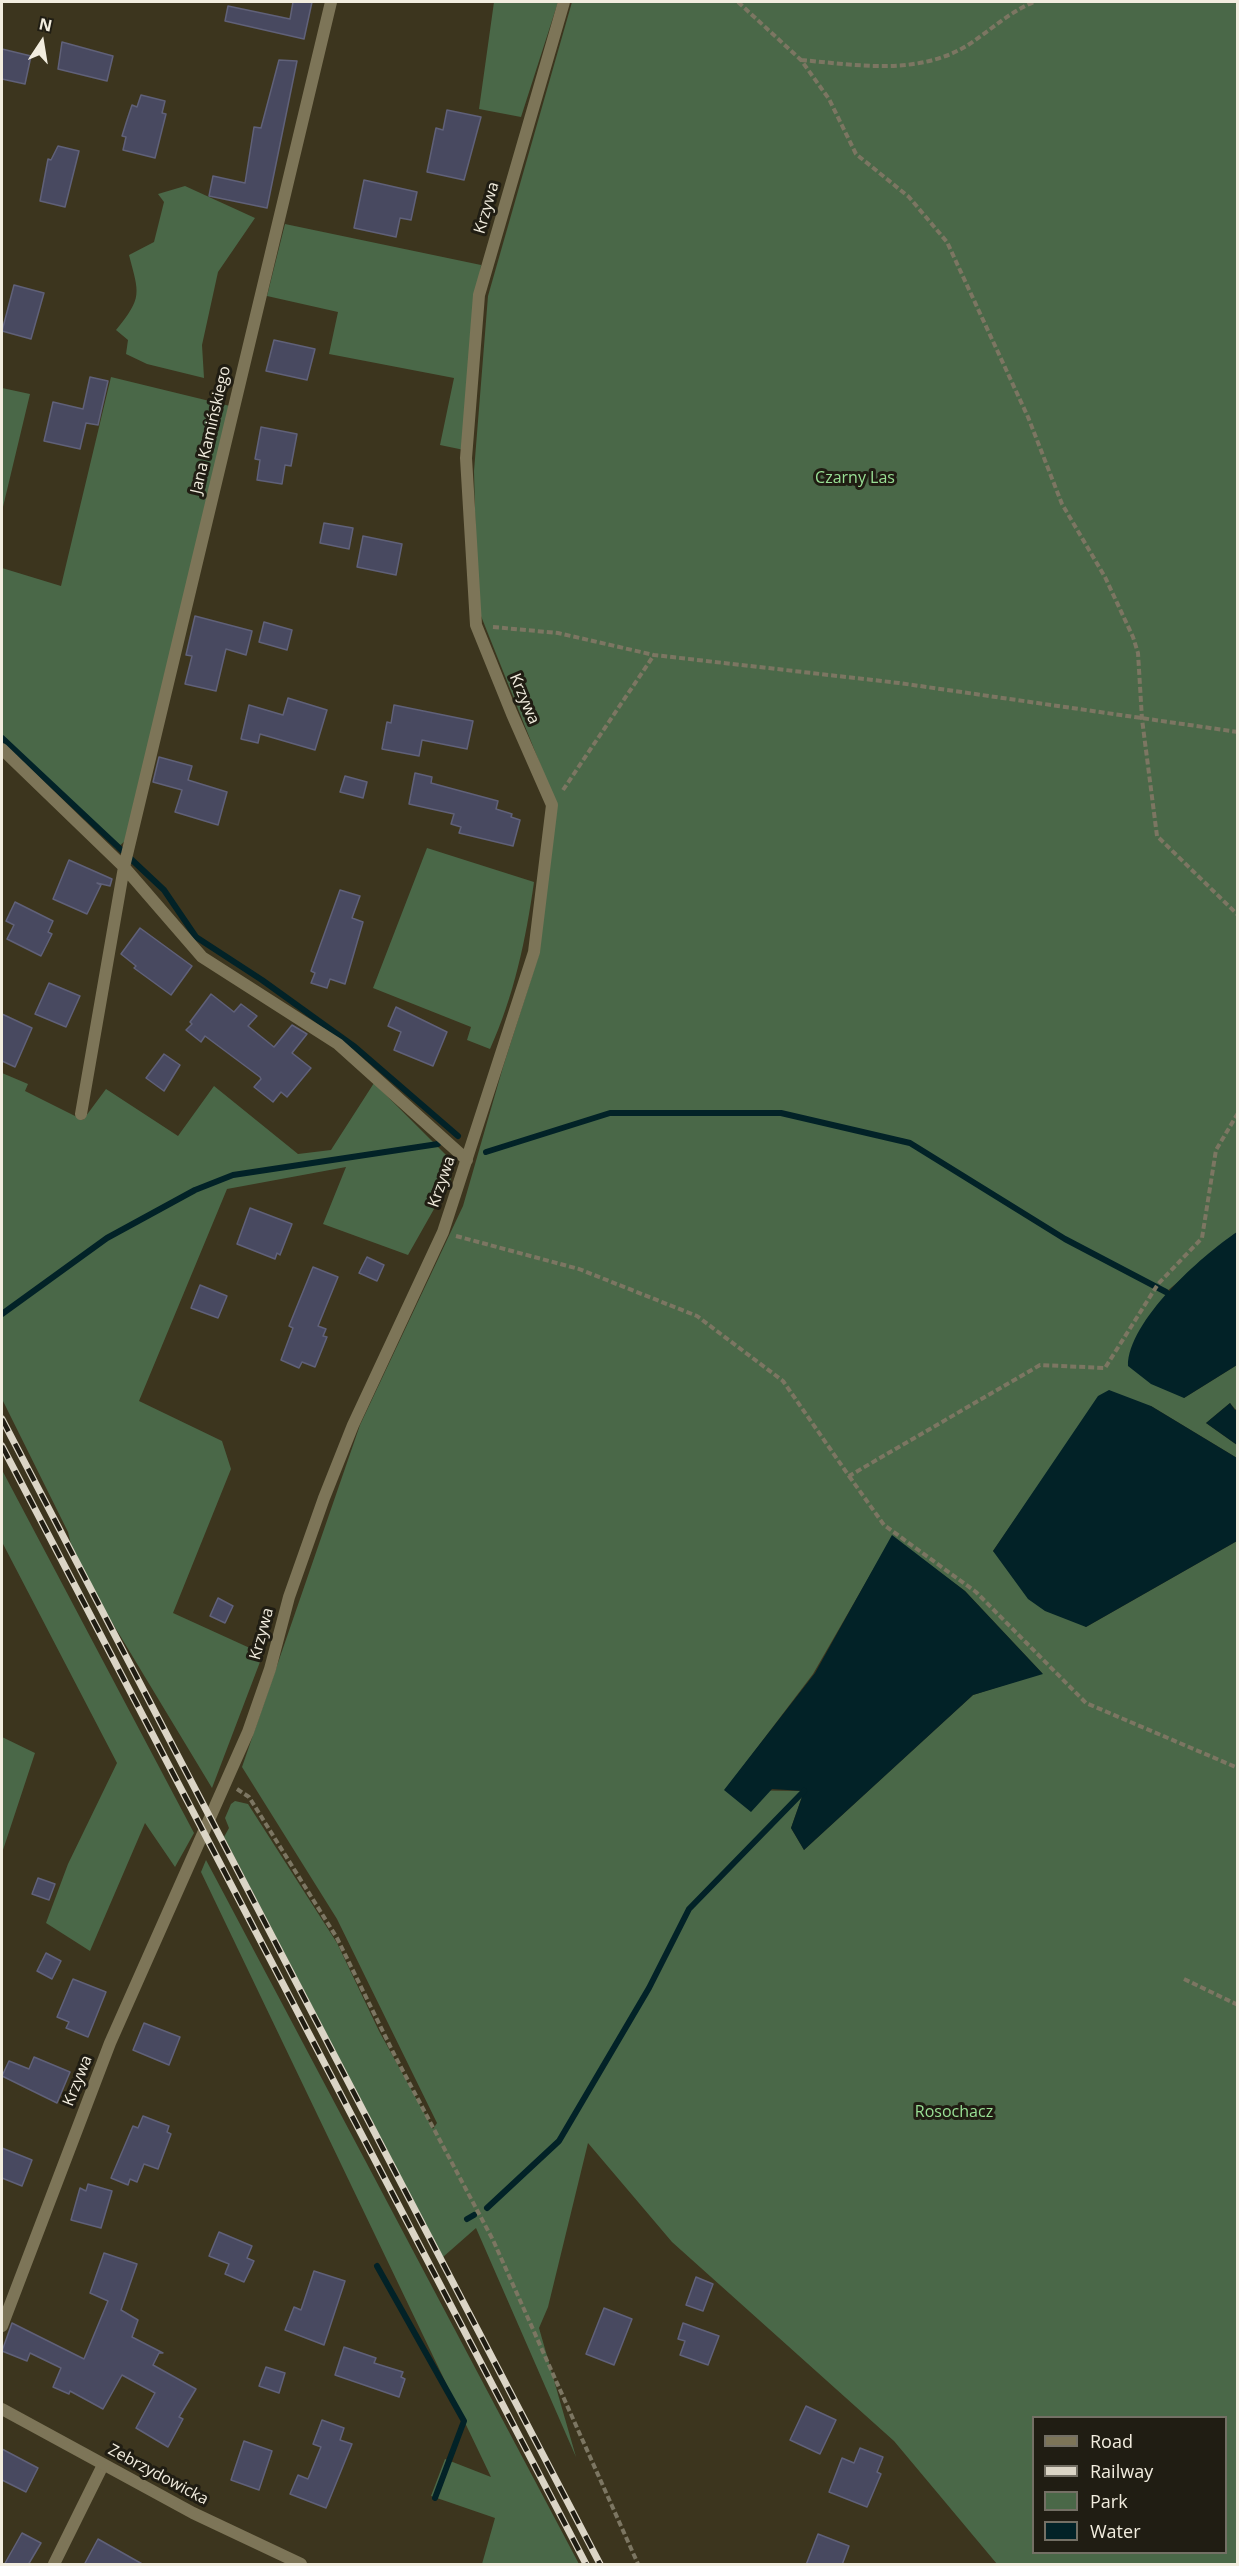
<!DOCTYPE html>
<meta charset="utf-8">
<style>
body{margin:0}
#map{position:relative;width:1239px;height:2566px;overflow:hidden;background:#3c351e;font-family:"Open Sans",sans-serif}
canvas{display:block}
.frame{position:absolute;inset:0;border:3px solid #f2eddf;pointer-events:none}
.legend{position:absolute;left:1032px;top:2416px;width:195px;height:138px;box-sizing:border-box;background:#201d13;border:2px solid #747065;margin:0;padding:8px 10px;list-style:none;font-size:18px;color:#f2eddf}
.legend li{display:flex;align-items:center;gap:12px;height:30px}
.legend b{width:30px;border:2px solid #747065}
.north{position:absolute;left:12px;top:12px;width:60px;height:60px;-webkit-text-stroke:4px #201d13;paint-order:stroke;rotate:12deg;font-size:16px;font-weight:700;line-height:24px;text-align:center;color:#f2eddf}
.north::after{content:'';display:block;margin:auto;width:21px;height:27px;background:#f2eddf;clip-path:polygon(50% 0,100% 100%,50% 72%,0 100%)}
</style>
<div id="map">
<canvas width="1239" height="2566"></canvas>
<div class="frame"></div>
<ul class="legend">
<li><b style="height:8px;background:#7d7558"></b>Road</li>
<li><b style="height:8px;background:#dbd5c6"></b>Railway</li>
<li><b style="height:16px;background:#4a6848"></b>Park</li>
<li><b style="height:16px;background:#022227"></b>Water</li>
</ul>
<div class="north">N</div>
</div>
<script>
const ctx = document.querySelector('canvas').getContext('2d');
ctx.lineJoin = 'round';
function fill(path, color) {
  ctx.fillStyle = color;
  ctx.fill(path, 'evenodd');
}
function stroke(path, color, width, dash) {
  ctx.strokeStyle = color;
  ctx.lineWidth = width;
  ctx.lineCap = dash ? 'butt' : 'round';
  ctx.setLineDash(dash || []);
  ctx.stroke(path);
}
function label(font, color, halo, rows, align = 'center') {
  ctx.font = font + ' "Open Sans",sans-serif';
  ctx.lineWidth = 6;
  ctx.setLineDash([]);
  ctx.textBaseline = 'middle';
  ctx.strokeStyle = halo;
  ctx.fillStyle = color;
  for (const [text, x, y, turn = 0] of rows) {
    ctx.save();
    ctx.translate(x, y);
    ctx.rotate((+turn || 0) * Math.PI / 180);
    ctx.textAlign = isNaN(turn) ? turn : align;
    if (halo) ctx.strokeText(text, 0, 0);
    ctx.fillText(text, 0, 0);
    ctx.restore();
  }
}
const green = new Path2D(`
 M494 2H558L521 117 479 109Z
 M572 2H1237V1232L1166 1292 1184 1398 1237 1365V1409L1236 1410 1230 1403 1206 1423 1237 1445V1458L1151 1406 1049 1470 993 1551 1086 1627 1237 1541V2564H997L894 2441 672 2242 588 2143 548 2307 539 2328 576 2457 476 2228 443 2257 224 1837 229 1828 225 1818 231 1804 235 1801 248 1804 337 1943 379 2031 433 2129 437 2123 337 1919 242 1767 360 1425 463 1206 503 1067 539 954 556 804 481 616 477 588 474 471 488 296ZM892 1537 965 1591 1042 1673 973 1695 804 1850 791 1828 804 1791 725 1790 813 1674ZM1034 2418H1226V2552H1034Z
 M185 186 255 218 218 272 202 345 204 378 147 364 126 354 128 340 116 330C143 297 139 294 129 255L154 242 164 202 158 194Z
 M285 224 481 265 468 379 464 450 440 445 454 378 329 354 338 312 267 296Z
 M111 377 230 406 125 841 116 849 2 735V568L61 586Z
 M2 388 30 394 2 511Z
 M427 848 534 882C526 939 514 996 490 1049L467 1040 471 1027 373 988Z
 M2 1073 28 1084 25 1091 83 1120 106 1089 178 1136 214 1086 298 1154 331 1150 374 1083 451 1160V1179L408 1255 323 1224 346 1167 227 1189 139 1401 222 1441 231 1469 173 1613 263 1654 212 1788 75 1561 68 1532 2 1399Z
 M2 1470 194 1833 175 1867 145 1823 90 1951 46 1923 68 1864 117 1763 2 1542Z
 M2 1737 35 1753 2 1853Z
 M206 1860 579 2564H482L495 2518 431 2496 445 2459 491 2477 201 1872Z`);
const water = new Path2D(`
 M1237 1232V1365L1184 1398 1151 1384 1128 1366C1128 1321 1201 1256 1237 1232Z
 M1109 1390 1151 1406 1237 1458V1541L1086 1627 1045 1611 1028 1599 993 1551 1098 1396Z
 M1230 1403 1235 1410 1237 1409V1445L1206 1423Z
 M892 1535 965 1591 1043 1674 973 1695 804 1850 791 1828 804 1791 772 1789 751 1812 724 1790 815 1673Z`);
const stream = new Path2D(`
 M2 738 164 890 196 937 262 980 355 1047 458 1136
 M486 1152 610 1113H781L910 1143 1065 1239 1166 1292
 M2 1314 107 1238 195 1190 233 1175 438 1144
 M487 2208 559 2141 649 1988 689 1909 804 1791
 M467 2219 474 2215
 M377 2266 464 2421 435 2498`);
const building = new Path2D(`
 M293 2H312L304 39 225 21 228 6 290 19Z
 M62 42 113 56 107 81 58 69Z
 M2 49 31 56 25 84 2 79Z
 M279 60 297 61 267 208 209 196 213 176 245 183 254 127 261 128Z
 M141 95 165 101 162 113 166 114 155 158 123 150 126 137 122 136 127 120 132 105 137 107Z
 M447 110 481 117 464 180 427 172 436 128 443 130Z
 M58 146 79 151 65 207 40 201 48 159 51 160Z
 M364 180 417 192 411 220 400 218 396 237 354 228Z
 M14 285 44 293 31 339 2 331Z
 M274 340 315 349 307 380 266 371Z
 M90 377 108 381 98 425 86 423 80 449 44 441 53 402 83 409Z
 M261 427 297 434 291 466 285 465 282 484 257 480 260 460 255 459Z
 M324 523 353 528 349 549 320 543Z
 M363 536 402 544 396 575 357 567Z
 M195 616 252 631 246 655 226 649 216 691 185 684 192 656 186 655Z
 M264 622 292 630 287 650 259 642Z
 M288 698 327 710 315 750 260 734 258 743 241 739 249 705 283 715Z
 M394 705 473 721 467 749 422 740 419 756 382 749 387 722 391 723Z
 M159 757 192 766 188 780 227 792 218 825 175 812 182 790 153 782Z
 M415 773 432 777 431 783 498 801 496 809 512 814 511 817 520 820 513 846 459 833 461 827 451 824 454 814 409 804Z
 M345 776 367 782 363 798 340 792Z
 M69 860 112 879 110 886 97 883 101 885 87 914 53 899Z
 M340 890 360 896 352 918 363 922 345 984 330 979 327 988 311 983 315 973 311 971Z
 M15 902 53 921 48 932 52 934 41 956 7 939 14 925 6 921Z
 M140 928 192 966 171 995 134 968 136 966 121 954Z
 M49 983 80 996 66 1027 35 1014Z
 M211 994 234 1012 241 1004 257 1016 248 1026 274 1047 292 1025 307 1034 292 1053 311 1068 287 1097 281 1092 273 1102 254 1087 261 1079 260 1077 205 1036 201 1042 186 1030 192 1024 190 1022Z
 M396 1007 447 1032 433 1066 394 1050 401 1032 388 1026Z
 M2 1014 32 1028 15 1067 2 1061Z
 M164 1054 180 1065 164 1091 146 1078Z
 M250 1208 292 1224 280 1255 277 1253 275 1259 237 1244Z
 M367 1257 384 1265 377 1281 359 1273Z
 M313 1267 338 1277 318 1326 326 1329 323 1336 327 1337 315 1367 302 1362 299 1368 281 1360 293 1328 289 1326Z
 M200 1285 227 1296 218 1318 191 1308Z
 M218 1598 233 1606 225 1623 210 1616Z
 M38 1878 55 1884 49 1900 32 1894Z
 M46 1953 61 1961 52 1979 37 1971Z
 M73 1979 106 1992 88 2037 66 2028 69 2022 57 2017Z
 M144 2023 180 2037 169 2065 133 2050Z
 M34 2057 70 2072 57 2103 2 2076 9 2061 29 2069Z
 M143 2116 169 2126 167 2132 171 2134 158 2169 144 2164 137 2182 130 2179 128 2185 111 2178 133 2126 138 2128Z
 M2 2148 32 2160 22 2186 2 2178Z
 M88 2184 112 2191 101 2228 71 2220 80 2188 86 2191Z
 M219 2232 252 2246 247 2258 254 2261 244 2282 225 2274 229 2264 209 2256Z
 M104 2253 137 2264 121 2310 138 2320 132 2337 163 2353H159L153 2365 196 2389 179 2417 183 2419 168 2447 136 2428 155 2393 122 2375 103 2409 70 2391 69 2394 53 2387 61 2368 30 2353 27 2361 2 2351 12 2323 84 2359 108 2301 90 2293Z
 M314 2271 345 2281 324 2345 285 2330 294 2307 301 2310Z
 M696 2277 713 2284 703 2311 686 2305Z
 M604 2308 632 2319 614 2365 586 2354Z
 M683 2323 719 2336 708 2365 680 2355 685 2341 678 2339Z
 M344 2347 376 2358 374 2363 403 2372 401 2377 405 2379 399 2397 335 2375Z
 M266 2367 285 2373 279 2393 259 2386Z
 M806 2406 836 2420 820 2454 790 2440Z
 M322 2420 344 2428 340 2440 352 2444 326 2508 290 2494 298 2475 308 2479 321 2447 313 2444Z
 M244 2441 272 2451 259 2490 231 2480Z
 M860 2448 883 2457 877 2472 881 2474 867 2507 829 2492 842 2458 854 2463Z
 M2 2449 38 2468 26 2492 2 2480Z
 M22 2533 41 2543 28 2565H4Z
 M818 2534 849 2546 842 2565H806Z
 M98 2539 144 2565H84Z`);
const path = new Path2D(`
 M738 2 801 60 829 99 856 154 909 197 947 242 1028 417 1062 504 1105 577 1133 637 1138 653 1142 719 1157 836 1238 915
 M801 60C858 65 918 76 968 45 991 30 1009 12 1034 2
 M493 627 558 633 654 655 899 683 1238 732
 M563 790 654 655
 M456 1236 579 1269 697 1316 783 1381 849 1476 1040 1365 1105 1368 1158 1284 1202 1238 1216 1150 1238 1113
 M849 1476 884 1525 976 1592 1086 1703 1238 1768
 M237 1789 249 1797 337 1938 395 2056 493 2240 638 2564
 M1184 1979 1238 2005`);
const minor = new Path2D(`
 M2 749 124 867 202 957 338 1044 467 1160
 M81 1114 124 867 331 2
 M2 2326 110 2043 248 1732 270 1669 289 1597 324 1498 353 1425 443 1232 534 952 552 805 512 714 476 625 466 458 479 295 564 2
 M54 2564 103 2465`);
const tertiary = new Path2D(`
 M2 2409 193 2513 301 2564`);
const rail = new Path2D(`
 M2 1419 600 2564
 M2 1446 586 2564`);
const streetNames = [
 ["Krzywa",487,208,-74],
 ["Jana Kamińskiego",211,430,-77],
 ["Krzywa",524,699,67],
 ["Krzywa",442,1182,-71],
 ["Krzywa",262,1634,-75],
 ["Krzywa",78,2081,-68],
 ["Zebrzydowicka",158,2475,28]
];
const parkNames = [
 ["Czarny Las",855,478],
 ["Rosochacz",954,2112]
];
fill(green, '#4a6848');
fill(water, '#022227');
stroke(stream, '#022227', 6);
fill(building, '#484960');
stroke(building, '#606179', 1.5);
stroke(path, '#7c7662', 4, [6, 3]);
stroke(minor, '#7d7558', 12);
stroke(tertiary, '#7d7558', 12);
stroke(rail, '#dbd5c6', 7);
stroke(rail, '#201d13', 4.5, [14]);
label('16px', '#f2eddf', '#201d13', streetNames);
label('16px', '#99e095', '#201d13', parkNames);
</script>
